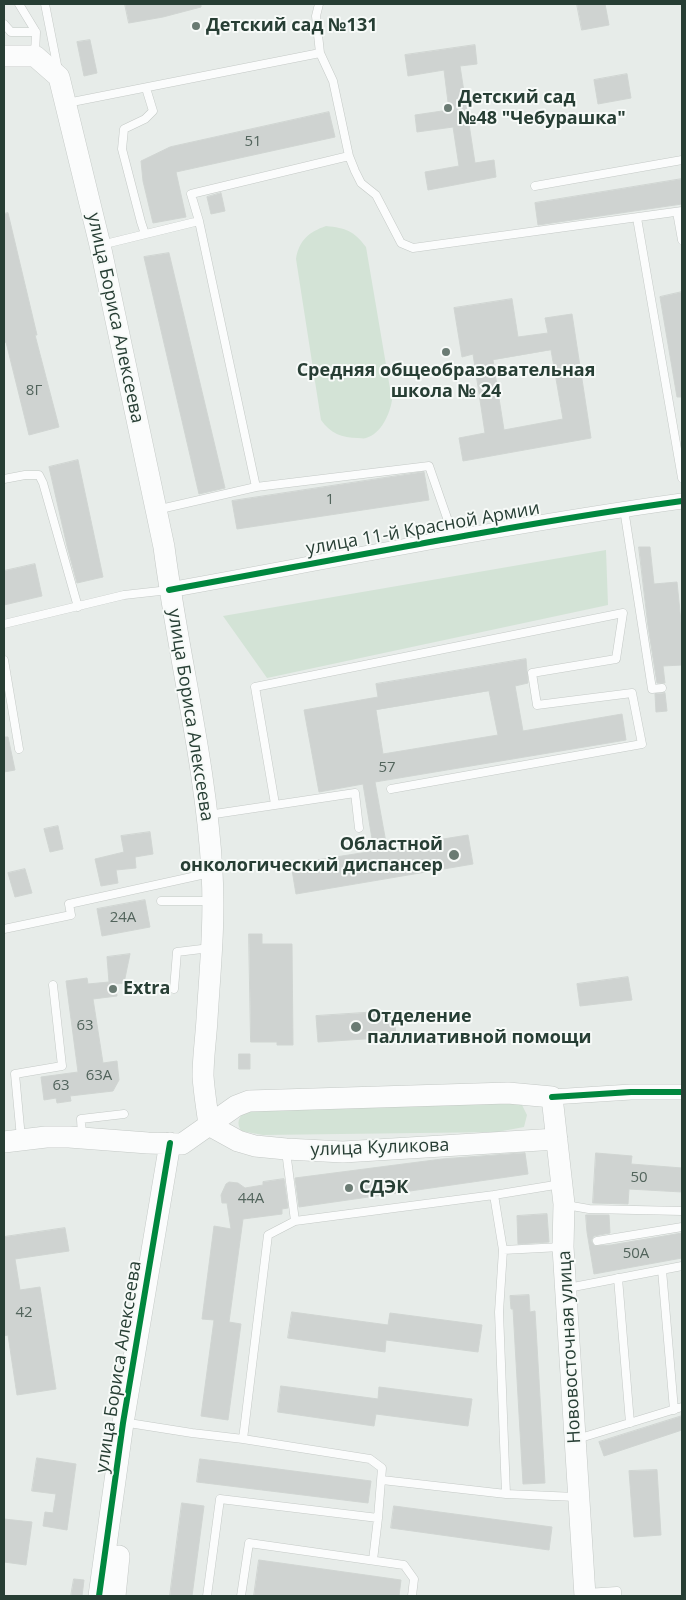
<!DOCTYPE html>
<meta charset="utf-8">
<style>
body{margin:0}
#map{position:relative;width:686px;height:1600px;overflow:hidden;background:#e7ece9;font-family:"Open Sans",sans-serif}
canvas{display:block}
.frame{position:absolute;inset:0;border:5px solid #273e34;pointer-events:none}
</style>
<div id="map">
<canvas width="686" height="1600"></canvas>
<div class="frame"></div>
</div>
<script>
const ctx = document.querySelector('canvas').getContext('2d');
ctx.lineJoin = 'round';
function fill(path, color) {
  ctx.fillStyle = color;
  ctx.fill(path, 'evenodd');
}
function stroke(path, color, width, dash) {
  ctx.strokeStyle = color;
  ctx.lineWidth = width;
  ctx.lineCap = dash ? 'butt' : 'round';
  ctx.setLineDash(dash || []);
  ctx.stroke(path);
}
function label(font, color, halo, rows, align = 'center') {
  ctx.font = font + ' "Open Sans",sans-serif';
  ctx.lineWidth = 4;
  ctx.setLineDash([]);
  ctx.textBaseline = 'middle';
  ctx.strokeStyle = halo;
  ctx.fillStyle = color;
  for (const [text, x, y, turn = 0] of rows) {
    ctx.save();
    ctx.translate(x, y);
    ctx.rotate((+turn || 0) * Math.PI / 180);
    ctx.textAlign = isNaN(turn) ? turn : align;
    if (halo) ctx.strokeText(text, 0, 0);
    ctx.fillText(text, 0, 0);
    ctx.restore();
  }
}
const green = new Path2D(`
 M326 226C346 228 354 231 366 247L392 400C390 414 381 434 366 438 364 439 361 438 358 438 342 438 330 433 321 420L296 259C299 240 309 232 326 226Z
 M606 550 608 605 267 678 223 616Z
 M496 1102 522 1105 527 1115 524 1127 497 1132 263 1135 241 1131C236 1122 239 1118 245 1111Z`);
const building = new Path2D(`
 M125 4H201V7L163 17 129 23Z
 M577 4H605L609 25 582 30Z
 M90 40 97 73 84 76 77 42Z
 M475 45 477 64 460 66 475 163 494 160 496 177 428 190 425 172 459 166 453 127 417 132 415 115 449 110 444 70 408 76 405 55Z
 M627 74 631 98 598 104 594 80Z
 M329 112 335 137 176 172 186 217 153 223 143 181 141 161 170 147Z
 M682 179V204L538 225 535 203Z
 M221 193 225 211 211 214 207 197Z
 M8 213 37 335H35L59 427 29 435 6 342 4 343V214Z
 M169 253 225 488 199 494 144 257Z
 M682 292V397H677L660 297Z
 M512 299 518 337 548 333 545 318 572 314 591 438 463 461 459 438 485 433 473 354 462 357 454 308ZM551 350 563 419 504 430 493 360Z
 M78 460 103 577 77 583 67 546 49 467Z
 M424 472 429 500 237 529 232 501Z
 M639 547H650L654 584 677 582 682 632V665L663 666 665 683H657L648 626Z
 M35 564 42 596 4 605V571Z
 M526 659 528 683 515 686 523 731 622 714 626 740 375 782 387 848 468 835 473 864 296 894 291 864 374 851 363 784 319 792 304 710 378 697 376 684ZM489 691 498 735 383 754 376 710Z
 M665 693 667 711 656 712 655 694Z
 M4 737H8L15 770 4 772Z
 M58 826 63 849 50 852 44 829Z
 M150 832 153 854 135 857 136 868 116 870 118 883 101 886 95 859 124 852 121 836Z
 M25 869 32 893 15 897 8 873Z
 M145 900 150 927 102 936 97 909Z
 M249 934H262V944H292L293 1045H277V1042H251Z
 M130 954 124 983 116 984 117 996 93 999 103 1063 117 1061 119 1080 113 1091 70 1096 71 1101 57 1103 56 1098 44 1100 41 1077 78 1072 66 981 87 978 88 984 109 982 107 957Z
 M628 977 632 1000 580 1006 577 984Z
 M394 1011 396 1037 318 1042 316 1016Z
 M239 1054H250V1069H239Z
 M525 1153 528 1174 299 1207 295 1178 442 1159Z
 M596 1153 632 1156 631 1164 682 1168V1192L629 1189 628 1204 593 1203Z
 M284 1179 288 1208 282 1209V1214L243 1219 229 1322 241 1324 228 1420 201 1416 214 1320 202 1319 214 1226 231 1229 227 1203H222L221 1195 226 1184 229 1182 238 1183 245 1188 263 1185V1182Z
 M547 1214 549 1242 518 1244 517 1216Z
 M586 1215H609L610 1233 594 1236 591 1241 595 1246 611 1245 682 1233V1258L594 1274 587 1232Z
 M65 1228 69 1251 15 1259 20 1290 40 1287 56 1389 17 1395 8 1335 4 1336V1291H5L4 1281V1237Z
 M529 1295 530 1312 535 1311 545 1483 523 1484 513 1309H511L510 1296Z
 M292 1312 388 1325 390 1313 482 1325 478 1352 386 1340 385 1352 288 1338Z
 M281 1386 378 1399 379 1387 472 1399 468 1426 376 1414 374 1426 278 1412Z
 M682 1416V1430L604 1456 599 1442Z
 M37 1458 76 1464 67 1530 43 1526 45 1512 53 1513 56 1494 32 1491Z
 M200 1459 371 1481 368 1503 197 1482Z
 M657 1470 661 1535 634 1537 629 1471Z
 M182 1503 204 1506 192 1596H170Z
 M394 1506 552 1527 549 1550 391 1528Z
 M4 1519 32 1522 26 1565 4 1562Z
 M259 1560 401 1580 399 1596H291L282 1595V1596H254Z
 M74 1579 84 1580 82 1596H71Z`);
const lane = new Path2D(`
 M19 4 36 32 35 54
 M45 4 58 70
 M319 4 316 16 320 53
 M4 24 11 32H36
 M67 103 320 53 333 81 349 156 355 171 361 183 376 195 401 243 413 248 682 211
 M535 186 682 160
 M677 212 682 240
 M637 218 682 478
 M145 234 141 222 122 149 124 129 145 119 153 111 146 88
 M101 245 199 221
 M4 479 25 475H39L43 483 78 607
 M256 487 199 221 191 194 349 156
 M624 509 652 689 662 688
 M156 510 256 487 429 466 454 538
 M4 624 124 595 169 590
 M4 660 19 749
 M275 804 255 687 623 613 616 659 532 673 537 705 632 693 642 744 391 789
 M208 815 355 793 359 828
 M161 901H211
 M4 929 71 915 69 904 210 873
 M174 989 177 952 210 948
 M82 1136 81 1119 124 1114
 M21 1138 15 1074 62 1066 53 985
 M286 1151 295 1221
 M494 1195 561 1184
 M566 1205 589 1209 682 1211
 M597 1241 682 1227
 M503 1250 561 1247
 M662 1270 674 1410
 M618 1278 630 1423
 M568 1288 682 1266
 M135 1424 192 1433 243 1439 370 1459 382 1468 378 1518 220 1499 207 1596
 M243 1439 268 1235 295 1221 494 1195 503 1250 499 1312 506 1494
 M577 1439 682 1407
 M382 1480 506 1494 576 1497
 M373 1560 378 1518
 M586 1593 617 1591V1596
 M241 1596 249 1543 404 1565 414 1579 412 1596`);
const street = new Path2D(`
 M169 590C340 559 510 525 682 501
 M552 1097 631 1092H682`);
const secondary = new Path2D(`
 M4 56H35L59 77 100 245 164 547C178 656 206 763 212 872 215 921 210 970 207 1019 206 1038 203 1057 203 1076 204 1092 207 1109 209 1125
 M209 1125 238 1141 255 1146 286 1149 343 1152 557 1139
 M4 1142 46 1137H69L148 1143 182 1144 236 1106 249 1101 508 1093 552 1097 564 1204 563 1247 585 1596
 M99 1596 123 1423 170 1143
 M115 1596 119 1556`);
const cycleway = new Path2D(`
 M169 590C340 559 510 525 682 501
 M552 1097 631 1092H682
 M99 1596 123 1423 170 1143`);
const markers = [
 [196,26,5,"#6a7b73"],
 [448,108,5,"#6a7b73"],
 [446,352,5,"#6a7b73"],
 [454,855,6,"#6a7b73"],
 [113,989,5,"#6a7b73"],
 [356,1027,6,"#6a7b73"],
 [349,1188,5,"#6a7b73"]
];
const numberNames = [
 ["51",253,142],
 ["8Г",34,391],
 ["1",330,500],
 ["57",387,768],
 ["24А",123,918],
 ["63",85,1026],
 ["63А",99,1076],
 ["63",61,1086],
 ["50",639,1178],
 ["44А",251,1199],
 ["50А",636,1254],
 ["42",24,1313]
];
const poiNames = [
 ["Детский сад №131",206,26],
 ["Детский сад",458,98],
 ["№48 \"Чебурашка\"",458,119],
 ["Средняя общеобразовательная",446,371,"center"],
 ["школа № 24",446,392,"center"],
 ["Областной",443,845,"right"],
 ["онкологический диспансер",443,866,"right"],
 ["Extra",123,989],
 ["Отделение",367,1017],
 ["паллиативной помощи",367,1038],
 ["СДЭК",359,1188]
];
const streetNames = [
 ["улица Бориса Алексеева",115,318,78],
 ["улица 11-й Красной Армии",423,529,-10],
 ["улица Бориса Алексеева",190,715,81],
 ["улица Куликова",380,1148,-2],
 ["Нововосточная улица",570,1347,-93],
 ["улица Бориса Алексеева",119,1367,-81]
];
fill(green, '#d3e3d6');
fill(building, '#cfd3d1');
stroke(building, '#d0d5d2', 1);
stroke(lane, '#c4c9c6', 9);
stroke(street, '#c4c9c6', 16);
stroke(secondary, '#c4c9c6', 22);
stroke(lane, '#fbfcfc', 8);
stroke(street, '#fbfcfc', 15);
stroke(secondary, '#fbfcfc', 21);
stroke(cycleway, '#00873e', 6);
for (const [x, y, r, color] of markers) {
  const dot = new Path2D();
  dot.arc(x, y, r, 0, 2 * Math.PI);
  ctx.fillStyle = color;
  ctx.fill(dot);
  stroke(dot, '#f7faf8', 2);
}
label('15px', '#52645c', null, numberNames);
label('bold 18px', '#273e34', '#f7faf8', poiNames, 'left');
label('18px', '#273e34', '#f7faf8', streetNames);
</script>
